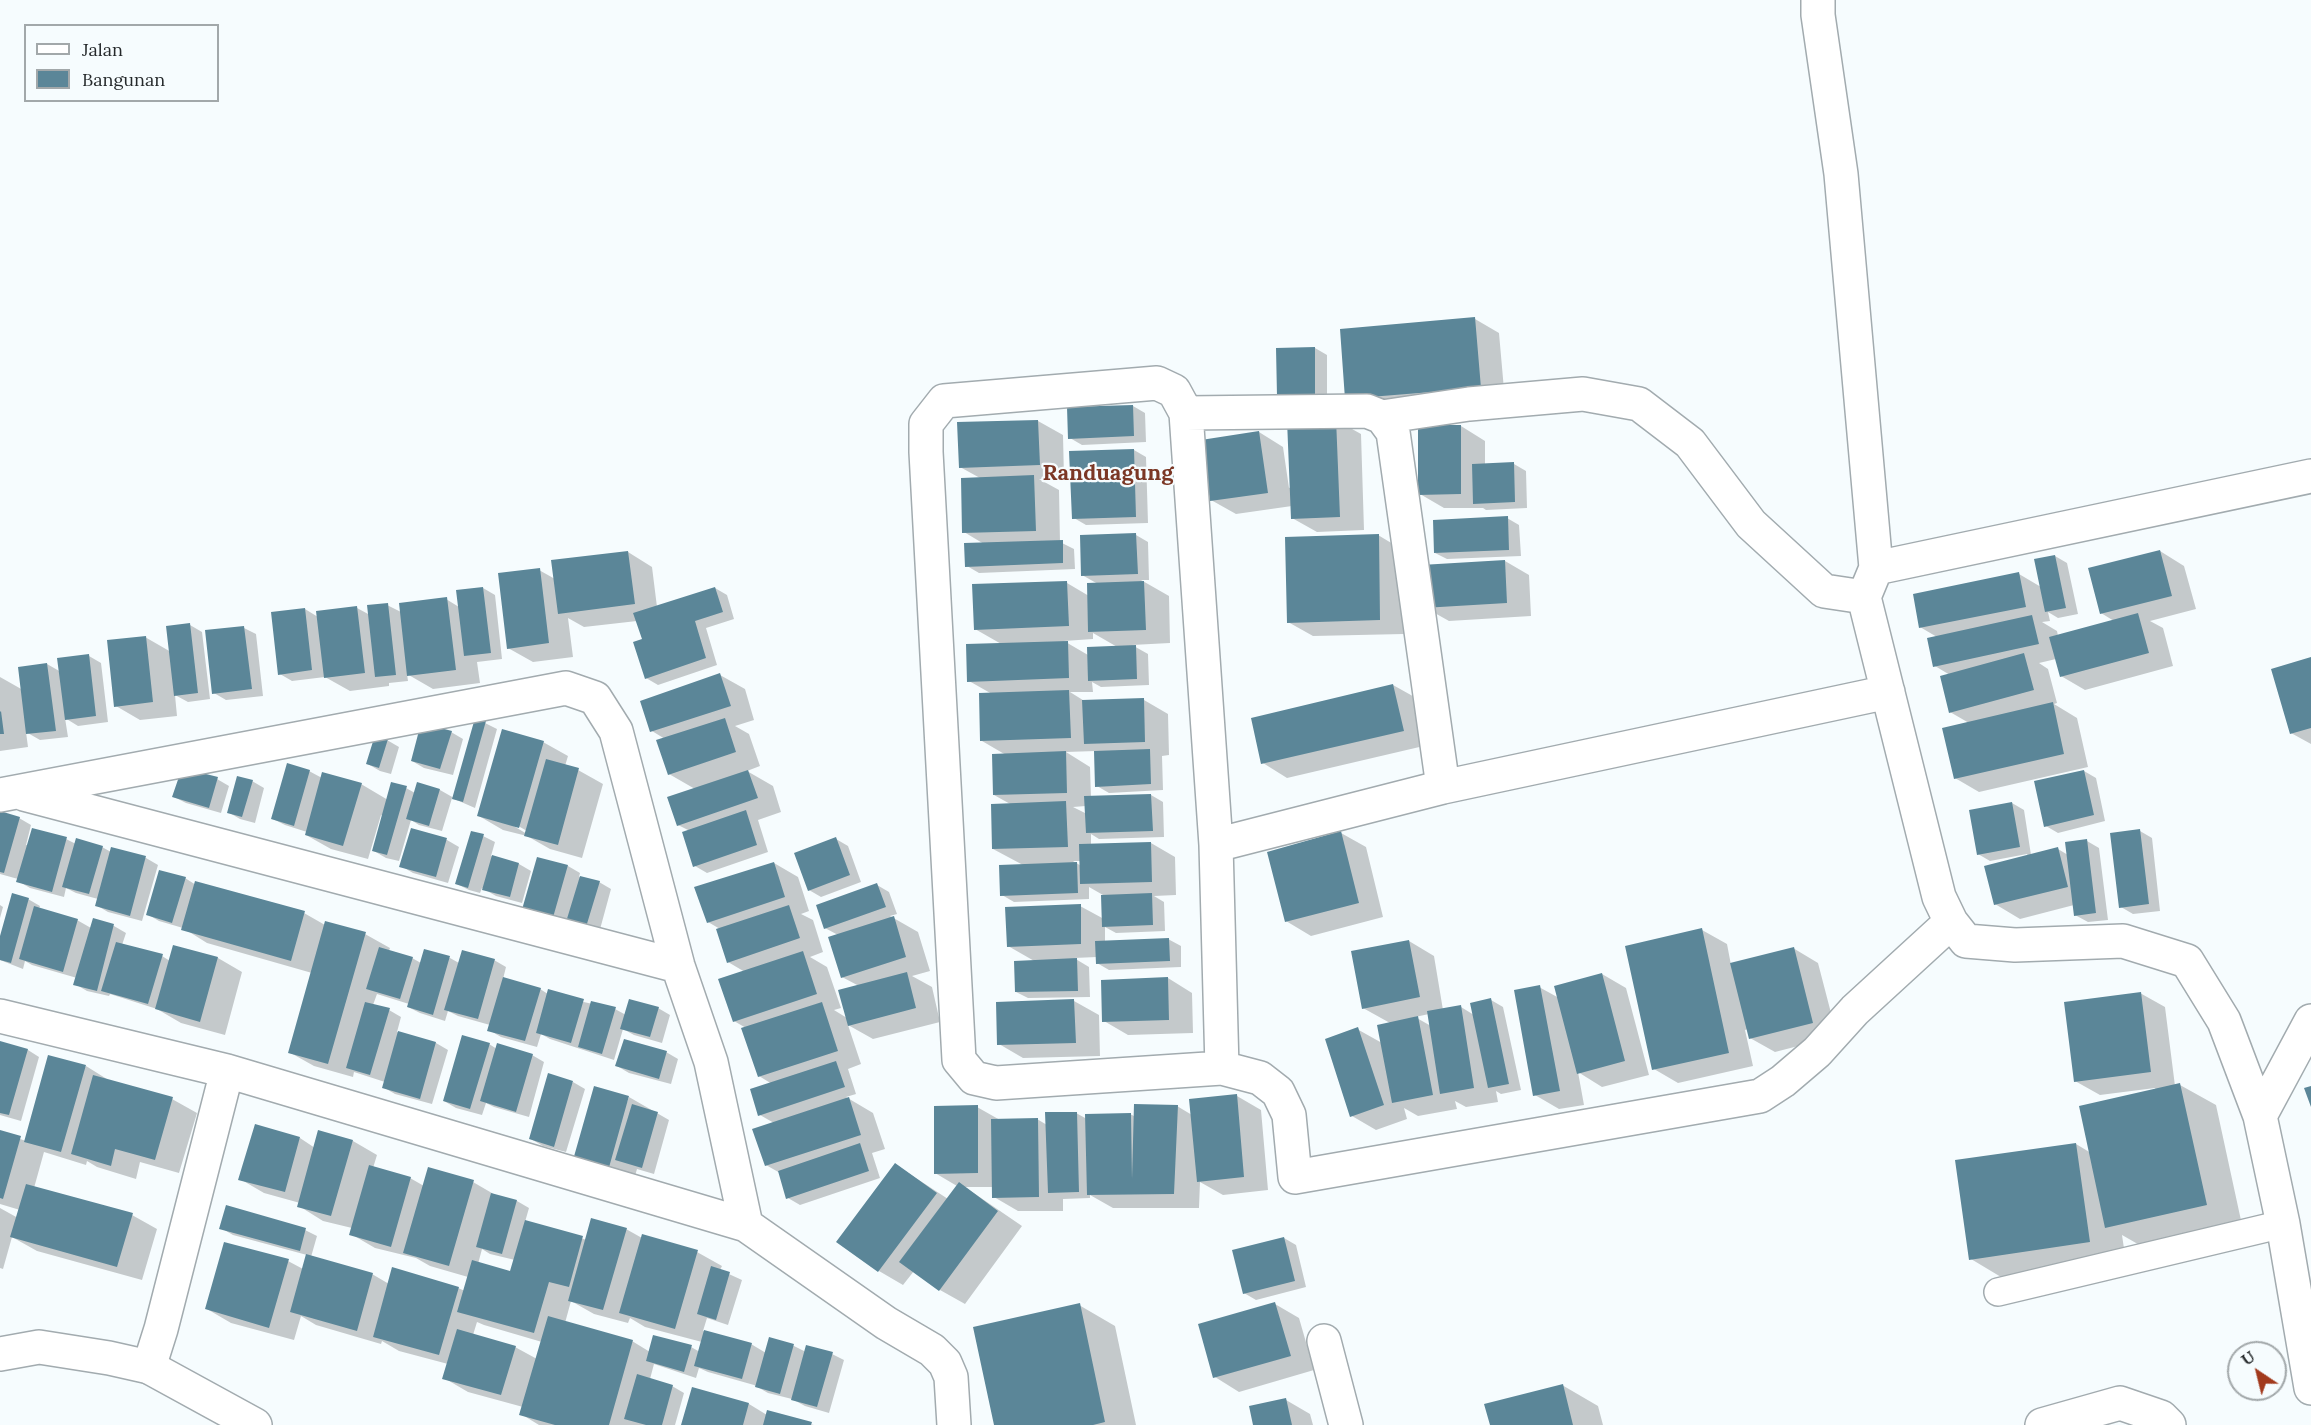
<!DOCTYPE html>
<style>
body{margin:0}
#map{position:relative;width:2311px;height:1425px;overflow:hidden;background:#f6fcfe;font-family:Lora,serif}
canvas{display:block}
.legend{position:absolute;left:24px;top:24px;width:195px;height:78px;box-sizing:border-box;background:#f6fcfe;border:2px solid #a2a8aa;margin:0;padding:8px 10px;list-style:none;font-size:18px;color:#25292b}
.legend li{display:flex;align-items:center;gap:12px;height:30px}
.legend b{width:30px;border:2px solid #a2a8aa}
.north{position:absolute;left:2227px;top:1341px;width:60px;height:60px;box-sizing:border-box;background:#f6fcfe;border:2px solid #a2a8aa;border-radius:50%;rotate:325deg;font-size:16px;font-weight:700;line-height:24px;text-align:center;color:#25292b}
.north::after{content:'';display:block;margin:auto;width:21px;height:27px;background:#a23a1d;clip-path:polygon(50% 0,100% 100%,50% 72%,0 100%)}
</style>
<div id="map">
<canvas width="2311" height="1425"></canvas>
<ul class="legend">
<li><b style="height:8px;background:#fff"></b>Jalan</li>
<li><b style="height:16px;background:#5b8698"></b>Bangunan</li>
</ul>
<div class="north">U</div>
</div>
<script>
const ctx = document.querySelector('canvas').getContext('2d');
ctx.lineJoin = 'round';
function fill(path, color) {
  ctx.fillStyle = color;
  ctx.fill(path, 'evenodd');
}
function stroke(path, color, width, dash) {
  ctx.strokeStyle = color;
  ctx.lineWidth = width;
  ctx.lineCap = dash ? 'butt' : 'round';
  ctx.setLineDash(dash || []);
  ctx.stroke(path);
}
function label(font, color, halo, rows, align = 'center') {
  ctx.font = font + ' Lora,serif';
  ctx.lineWidth = 4.5;
  ctx.setLineDash([]);
  ctx.textBaseline = 'middle';
  ctx.strokeStyle = halo;
  ctx.fillStyle = color;
  for (const [text, x, y, turn = 0] of rows) {
    ctx.save();
    ctx.translate(x, y);
    ctx.rotate((+turn || 0) * Math.PI / 180);
    ctx.textAlign = isNaN(turn) ? turn : align;
    if (halo) ctx.strokeText(text, 0, 0);
    ctx.fillText(text, 0, 0);
    ctx.restore();
  }
}
const shadow = new Path2D(`
 M1475 319 1499 333 1505 401 1371 413 1347 398Z
 M1315 348 1327 355V401L1290 402 1278 349Z
 M1133 406 1145 413 1146 442 1082 445 1070 438Z
 M1336 420 1361 434 1364 530 1317 532 1292 518V506L1236 514 1211 500 1259 432 1283 447 1289 488 1291 487Z
 M1038 421 1063 435 1064 478 1039 479 1059 490 1060 542 1074 549 1075 569 979 573 967 566 984 544 964 532 980 478 960 467Z
 M1461 426 1485 441V465L1514 464 1526 471 1527 508 1486 510 1483 508H1444L1420 494Z
 M1134 450 1146 457 1148 523 1086 525 1074 518Z
 M1507 518 1519 525 1521 556 1447 559 1435 553Z
 M1136 535 1148 542 1149 580H1141L1169 596 1170 643 1132 645 1148 654 1149 685 1101 687 1092 682 1093 692H1070L1086 702 1144 700 1168 714 1169 755 1162 756 1163 790 1109 793 1097 786 1096 751 1066 752 1090 767 1091 798 1151 795 1163 802 1164 837 1099 839 1091 834V845L1151 843 1175 857 1176 895 1154 896 1164 902 1165 931 1116 933 1105 927V942L1168 939 1181 946V967L1109 970 1097 963V957L1074 958 1089 967 1090 997 1028 998 1016 992 1036 962 1008 946 1080 906 1104 919 1103 895 1089 887V899L1014 902 1002 895 1023 865 993 849 1012 805 994 795 1006 755 982 741 992 694 969 681 1003 645 975 629 1067 583 1089 596 1098 584 1082 575ZM1093 633 1119 648 1088 655 1064 641 1093 639ZM1086 806 1087 814 1073 807ZM1073 861H1081V866L1078 864Z
 M1378 535 1403 550 1404 634 1313 636 1288 622Z
 M2160 551 2184 566 2196 609 2150 621 2163 628 2173 666 2085 690 2061 676 2056 659 2039 663 2048 669 2057 703 2054 704 2077 718 2088 767 1979 792 1955 778 1969 723 1950 712V675L1935 666 1937 637 1920 627 2019 574 2041 587 2055 556 2067 563 2078 614 2058 618 2048 612 2050 621 2042 622 2057 631 2058 636 2114 621 2101 613Z
 M628 552 652 567 657 607 715 588 727 595 734 619 706 628 717 665 658 685 646 678 643 640 637 621 584 627 568 618 573 657 533 662 508 648 539 570 555 579Z
 M1505 561 1529 575 1531 616 1449 621 1424 607Z
 M483 588 495 595 502 659 477 662 480 683 433 689 407 674 408 681 389 683V686L350 691 325 677 292 681 280 674 305 609 318 617 357 608 370 615 387 605 401 612 446 599 459 607Z
 M190 625 202 632 210 699 188 702 175 695 177 716 140 720 116 706 145 637 171 652Z
 M244 628 256 634 263 696 226 700 214 693Z
 M89 656 101 663 108 722 78 726 65 718 68 737 40 740 26 732 28 747 0 751V677L23 690 47 664 61 672Z
 M2311 659V744L2291 733Z
 M720 675 745 689 754 720 735 726 749 734 760 766 747 771 773 786 781 812 758 820 768 852 707 873 695 866 690 831 678 825 695 789 669 774 665 739 652 731Z
 M1393 685 1418 699 1428 745 1287 778 1263 763Z
 M485 723 497 729 475 808 452 798 442 831 419 825 411 820 399 861 386 858 374 851 383 816 381 815 368 859 331 849 306 835 307 832 285 825 273 819 309 771 322 778 361 784 388 800 406 788 415 793 418 784 440 790 454 798Z
 M451 732 463 739 453 775 424 768 412 761Z
 M387 740 399 747 391 774 380 771 368 764Z
 M543 742 568 756 565 766 578 770 603 784 582 858 550 849 527 836 503 830 479 816ZM513 823 527 831V834L512 825Z
 M2084 771 2096 778 2105 821 2058 833 2046 826Z
 M217 779 229 786 221 813 186 803 174 797Z
 M252 781 264 788 255 823 240 819 228 812Z
 M2012 803 2024 810 2031 855 2058 849 2068 855 2087 841 2099 848 2108 920 2088 922 2075 915 2074 905 2020 919 1995 904 2028 856 2027 854 1990 861 1978 854Z
 M0 813 19 818 31 825 26 845 66 839 76 844 102 847 111 852 112 849 146 858 158 865 142 921 108 912 96 905 98 899 76 893 66 888 64 897 30 888 18 881V879L0 874Z
 M412 830 447 840 459 847 448 883 413 873 401 866Z
 M2140 831 2152 838 2160 911 2133 914 2121 907Z
 M1341 833 1366 847 1383 917 1311 936 1286 921Z
 M483 836 495 842 491 856 519 864 531 871 522 903 496 896 482 888 480 893 469 890 457 884Z
 M836 839 848 846 861 882 821 897 809 890Z
 M538 859 568 866 580 873 579 877 599 882 611 889 599 933 535 919Z
 M774 863 798 877 809 911 801 914 813 920 823 952 810 957 827 967 841 1008 834 1010 847 1018 859 986 842 977 838 935 825 928 877 885 889 892 897 914 890 916 918 932 930 971 912 976 932 987 940 1022 873 1039 848 1025 861 1064 848 1069 856 1094 846 1097 873 1113 885 1149 872 1153 880 1178 800 1205 788 1198 780 1173 766 1165 774 1123 760 1115 772 1084 759 1076 746 1028 734 1021 745 972 728 962 720 929 708 922Z
 M185 878 196 885 304 913 325 925 365 934 390 948 389 951 412 958 421 963 425 951 450 958 459 963 494 960 506 967 503 979 540 989 548 994 615 1009 626 1015 658 1008 670 1015 662 1043 634 1035 623 1029 614 1060 550 1039 541 1034 537 1047 501 1037 489 1030 490 1025 458 1016 448 1011 445 1021 420 1013 408 1007 409 1004 377 994 373 1005 389 1010 401 1017 397 1032 436 1043 448 1050 432 1104 395 1094 383 1087 385 1082 354 1072 353 1077 314 1066 289 1052 312 973 207 943 183 928 159 921 147 914Z
 M28 899 40 906 39 909 77 920 91 928 94 920 114 926 126 933 122 945 162 956 170 961 174 947 218 958 242 972 225 1035 181 1023 157 1009 110 994 109 996 87 991 75 984 77 978 32 965 25 961 23 969 0 960V942Z
 M0 905 3 907 0 918Z
 M1702 930 1727 944 1731 965 1793 948 1818 963 1837 1036 1775 1052 1750 1038 1748 1029 1745 1030 1753 1066 1678 1083 1654 1069Z
 M1409 941 1434 956 1443 1010 1461 1007 1474 1015 1491 1000 1503 1007 1521 1090 1501 1094 1496 1091 1498 1102 1466 1107 1455 1101 1457 1109 1418 1116 1404 1108 1407 1119 1376 1130 1352 1116 1357 1029 1382 1043 1390 1023 1363 1008ZM1429 1014 1431 1026 1415 1017Z
 M1602 974 1626 988 1649 1075 1602 1087 1578 1072 1584 1105 1559 1109 1535 1095 1539 987 1559 998Z
 M1168 978 1192 993 1193 1033 1128 1035 1104 1021Z
 M2140 993 2165 1007 2175 1086 2180 1085 2216 1105 2242 1225 2143 1247 2122 1235 2126 1262 2006 1280 1971 1259 2076 1144 2091 1153 2156 1090 2155 1088 2100 1095 2075 1081Z
 M1074 1001 1099 1015 1100 1056 1023 1058 999 1044Z
 M489 1044 497 1049 532 1055 544 1062 529 1117 494 1107 486 1103 482 1115 456 1108 444 1101Z
 M0 1048 28 1050 39 1057 21 1121 0 1115Z
 M666 1052 678 1059 671 1084 629 1073 617 1066Z
 M86 1066 110 1081 172 1099 197 1113 179 1173 140 1162 136 1179 97 1167 87 1161 86 1165 44 1152 34 1188 132 1215 157 1229 142 1280 37 1251 12 1237 3 1269 0 1268V1208L18 1218 20 1210 0 1204V1132L26 1141Z
 M573 1082 585 1089 566 1152 543 1146 531 1139Z
 M1237 1096 1261 1110 1268 1190 1223 1195 1200 1182 1199 1208H1113L1090 1195V1198L1063 1199V1211H1018L994 1197 993 1187H965L1022 1226 965 1304 940 1290 914 1271 903 1285 879 1271 896 1165 948 1199 957 1186 935 1173 977 1107 1000 1120 1037 1119 1047 1125 1076 1113 1087 1119 1130 1114 1136 1117 1177 1106 1192 1115Z
 M629 1097 669 1120 654 1174 637 1169 633 1183 599 1174Z
 M300 1138 315 1148 353 1141 377 1155 373 1168 410 1178 424 1186 473 1182 497 1196 517 1201 529 1208 525 1222 587 1240 626 1229 642 1238 697 1252 722 1266 720 1270 742 1280 728 1325 707 1318 703 1331 751 1344 766 1353 770 1339 794 1346 806 1352 832 1354 844 1360 829 1413 805 1406 792 1399 768 1393 754 1385 708 1372 699 1368 696 1378 654 1364 650 1379 672 1386 684 1393 675 1425H539L521 1414 523 1407 468 1392 444 1378 448 1364 399 1351 382 1341 381 1344 316 1325 301 1316 294 1340 231 1323 207 1309 288 1261 303 1269 307 1255 233 1235 221 1228 305 1230 317 1236 311 1257 372 1274 389 1284 458 1288 465 1291 468 1277 430 1266 416 1258 375 1248 351 1234 352 1228 323 1221 299 1206 300 1203 264 1193 240 1179ZM482 1249 490 1254 515 1260 511 1273 478 1264ZM571 1301 594 1314 628 1323 630 1318 645 1327 702 1342 700 1352 691 1347 650 1352 632 1341 565 1323ZM477 1322 484 1325 542 1342 537 1359 515 1347 473 1335Z
 M1284 1238 1296 1245 1306 1287 1256 1300 1244 1293Z
 M1275 1304 1299 1318 1314 1370 1239 1392 1215 1377Z
 M1079 1305 1115 1326 1136 1425H996Z
 M1562 1385 1598 1406 1603 1425H1491Z
 M693 1389 749 1404 767 1415 814 1425H682Z
 M1286 1400 1310 1414 1313 1425H1255Z`);
const building = new Path2D(`
 M1475 317 1481 388 1345 399 1340 329Z
 M1315 347V395L1277 396 1276 348Z
 M1133 405 1134 436 1068 439 1067 407Z
 M1336 418 1340 517 1291 519 1287 420Z
 M1038 420 1040 465 959 468 957 422Z
 M1418 425H1461V494L1418 495Z
 M1259 431 1268 493 1210 501 1201 440Z
 M1134 449 1136 517 1072 519 1069 451Z
 M1514 462 1515 502 1473 504 1472 464Z
 M1034 475 1036 531 962 533 961 478Z
 M1508 516 1509 550 1434 553 1433 520Z
 M1136 533 1138 574 1081 576 1080 535Z
 M1379 534 1380 620 1287 623 1285 537Z
 M1063 540V563L965 567 964 543Z
 M2160 550 2172 596 2100 614 2088 568Z
 M628 551 635 604 558 614 551 560Z
 M2055 555 2066 608 2045 612 2034 559Z
 M1505 560 1507 603 1423 608 1421 565Z
 M540 568 549 643 507 649 498 573Z
 M2019 572 2026 607 1919 628 1913 594Z
 M1067 581 1069 626 974 630 972 584Z
 M1144 581 1146 630 1088 632 1087 583Z
 M483 587 491 653 464 656 456 590Z
 M715 587 723 612 695 621 706 658 645 679 633 642 642 639 633 613Z
 M447 597 456 670 407 676 399 603Z
 M388 603 396 675 375 677 367 605Z
 M357 606 365 673 324 678 316 611Z
 M305 608 312 670 278 675 271 612Z
 M2138 613 2149 653 2060 677 2049 637Z
 M2032 615 2039 644 1933 667 1927 638Z
 M190 623 198 693 174 696 166 626Z
 M244 626 252 689 212 694 205 630Z
 M146 636 153 702 114 707 107 640Z
 M1068 641 1069 678 967 682 966 644Z
 M1136 645 1137 679 1088 681 1087 647Z
 M2024 653 2034 690 1949 713 1940 676Z
 M89 654 96 716 65 720 57 658Z
 M2311 657V728L2290 734 2271 669Z
 M47 663 56 731 26 734 18 667Z
 M720 673 731 706 650 732 640 701Z
 M1393 684 1404 731 1261 764 1251 718Z
 M1069 690 1071 738 980 741 979 693Z
 M1144 698 1145 742 1084 744 1082 700Z
 M2053 702 2064 754 1954 779 1942 728Z
 M1 711 4 734H0V712Z
 M475 718 486 721 463 802 452 799Z
 M725 718 736 752 668 775 656 740Z
 M421 723 452 731 440 769 411 761Z
 M502 729 544 741 519 828 477 816Z
 M375 735 388 739 379 768 366 764Z
 M1150 749 1151 784 1095 787 1094 751Z
 M1066 751 1067 793 993 795 992 754Z
 M546 759 579 768 558 845 524 836Z
 M287 763 310 770 294 826 271 819Z
 M182 768 218 777 209 808 172 797Z
 M748 770 758 798 677 826 667 797Z
 M2084 770 2094 815 2044 827 2034 781Z
 M322 772 362 783 343 846 305 835Z
 M237 776 253 780 242 817 227 813Z
 M391 782 407 786 387 855 372 851Z
 M417 782 440 789 429 826 406 819Z
 M1151 794 1153 831 1086 833 1084 796Z
 M1066 801 1068 847 992 849 991 804Z
 M2012 802 2020 847 1977 855 1969 810Z
 M746 810 757 845 693 867 682 832Z
 M0 811 20 817 4 873 0 872Z
 M32 828 67 837 52 892 16 882Z
 M411 828 447 838 436 877 399 867Z
 M2140 829 2149 904 2119 908 2110 833Z
 M471 831 484 834 468 888 455 884Z
 M1341 831 1359 903 1285 922 1267 852Z
 M836 837 850 875 808 891 794 853Z
 M76 838 103 846 89 894 62 887Z
 M2087 839 2096 913 2074 916 2065 842Z
 M1151 842 1152 882 1080 884 1079 844Z
 M111 847 146 856 130 916 95 906Z
 M2058 847 2068 887 1994 905 1984 866Z
 M492 855 519 863 510 897 482 890Z
 M537 857 568 865 552 921 521 913Z
 M774 862 785 897 707 923 694 887Z
 M1077 862 1078 893 1000 896 999 865Z
 M159 870 186 877 172 923 146 915Z
 M580 876 600 881 586 927 566 922Z
 M195 881 305 911 291 961 181 930Z
 M877 883 886 907 824 929 816 905Z
 M12 893 29 898 11 963 0 960V936Z
 M1152 893 1153 925 1102 927 1101 895Z
 M1081 904V944L1007 947 1005 907Z
 M789 905 800 938 727 963 716 929Z
 M34 906 78 919 63 972 19 959Z
 M894 916 906 957 841 978 828 937Z
 M93 918 114 924 97 991 73 985Z
 M325 921 366 932 328 1064 288 1053Z
 M1702 928 1729 1053 1652 1070 1625 946Z
 M1169 938 1170 961 1096 964 1095 941Z
 M1409 940 1420 997 1362 1009 1351 951Z
 M116 942 163 954 148 1004 101 991Z
 M173 945 218 957 200 1022 155 1009Z
 M379 947 413 957 400 999 366 989Z
 M1794 947 1813 1023 1749 1039 1730 963Z
 M424 949 450 956 433 1015 407 1007Z
 M462 950 495 959 478 1019 444 1010Z
 M803 951 817 994 733 1022 718 979Z
 M1077 958 1078 991 1015 992 1014 961Z
 M907 972 916 1008 848 1026 838 990Z
 M1602 973 1625 1061 1577 1074 1554 986Z
 M503 977 541 988 525 1041 487 1031Z
 M1168 977 1169 1020 1102 1022 1101 980Z
 M1540 985 1560 1091 1533 1096 1514 990Z
 M548 989 584 999 571 1043 536 1033Z
 M2141 992 2151 1072 2074 1082 2064 1002Z
 M1491 998 1509 1084 1488 1088 1470 1003Z
 M629 999 659 1007 650 1037 620 1029Z
 M1074 999 1076 1043 997 1045 996 1002Z
 M591 1001 616 1007 602 1054 578 1047Z
 M365 1002 390 1008 370 1075 346 1068Z
 M822 1002 838 1051 758 1077 741 1028Z
 M1461 1005 1474 1088 1440 1094 1427 1011Z
 M1418 1016 1433 1095 1392 1103 1377 1025Z
 M1358 1027 1384 1105 1350 1117 1325 1039Z
 M398 1031 436 1042 420 1099 382 1088Z
 M462 1035 490 1043 470 1109 443 1101Z
 M624 1039 667 1051 659 1079 615 1066Z
 M0 1041 28 1049 9 1115 0 1113Z
 M497 1043 533 1054 516 1112 480 1101Z
 M48 1055 86 1065 61 1152 24 1142Z
 M836 1061 845 1087 758 1116 750 1089Z
 M548 1073 573 1081 554 1147 529 1139Z
 M93 1075 173 1097 155 1160 115 1149 111 1166 71 1154Z
 M2180 1083 2207 1205 2105 1228 2079 1106Z
 M594 1086 629 1096 608 1171 573 1160Z
 M2311 1086V1107L2304 1088Z
 M1237 1094 1244 1177 1197 1182 1189 1099Z
 M849 1097 861 1135 765 1166 752 1129Z
 M632 1104 658 1112 642 1168 615 1160Z
 M1134 1104 1178 1105 1174 1194 1087 1195 1085 1114 1131 1113 1132 1179Z
 M978 1105V1173L934 1174V1106Z
 M1045 1112H1077L1079 1192 1048 1193Z
 M1038 1118 1039 1197 992 1198 991 1119Z
 M255 1124 300 1137 285 1192 238 1180Z
 M0 1130 21 1136 3 1199 0 1198Z
 M318 1130 353 1140 331 1216 297 1207Z
 M860 1143 869 1171 786 1199 778 1171Z
 M2076 1143 2090 1242 1969 1260 1955 1160Z
 M895 1163 937 1193 878 1272 836 1242Z
 M369 1165 411 1177 391 1247 349 1235Z
 M428 1167 474 1180 449 1266 403 1253Z
 M959 1182 998 1211 939 1291 899 1262Z
 M26 1184 133 1213 117 1267 10 1237Z
 M491 1193 517 1200 502 1254 476 1247Z
 M226 1205 306 1228 300 1251 219 1229Z
 M591 1218 627 1228 603 1310 568 1301Z
 M525 1220 583 1236 569 1287 549 1282 534 1333 457 1312 472 1260 510 1271Z
 M642 1234 698 1250 675 1329 619 1313Z
 M1284 1237 1295 1281 1243 1294 1232 1250Z
 M224 1242 289 1259 269 1328 205 1309Z
 M306 1254 373 1273 357 1331 290 1312Z
 M711 1266 730 1272 716 1320 697 1314Z
 M392 1267 459 1287 439 1355 373 1337Z
 M1275 1302 1291 1356 1213 1378 1198 1324Z
 M1080 1303 1105 1422 1093 1425H994L973 1327Z
 M548 1316 633 1340 609 1425H555L519 1415Z
 M457 1329 516 1346 501 1395 442 1379Z
 M704 1330 752 1343 742 1379 694 1366Z
 M653 1335 692 1345 684 1372 646 1361Z
 M769 1337 794 1344 780 1394 755 1387Z
 M806 1345 833 1352 817 1407 791 1400Z
 M637 1374 673 1385 662 1425H646L624 1419Z
 M1563 1384 1573 1425H1490L1484 1404Z
 M692 1387 749 1403 743 1425H681Z
 M1286 1398 1292 1425H1253L1249 1406Z
 M767 1410 812 1422 811 1425H763Z`);
const service = new Path2D(`
 M1998 1292 2283 1224`);
const minor = new Path2D(`
 M1818 0V15L1841 174 1876 568
 M1186 413 1367 411 1382 417 1393 432 1443 787
 M1382 417 1469 404 1583 394 1639 404 1690 443 1751 524 1824 591 1864 597
 M2311 476 1876 568 1864 597 1939 897 1951 922 1966 941 2015 945 2123 941 2187 961 2224 1021 2260 1116 2283 1224 2311 1388
 M24 794 678 966
 M0 795 566 688 595 698 616 731 678 966 711 1062 746 1225
 M1216 845 1443 787 1888 692
 M0 1016 227 1071 746 1225 886 1323 932 1350 945 1363 951 1377 954 1425
 M1222 1068 1216 845 1186 413 1174 391 1157 383 944 401 926 424V452L959 1060 974 1078 996 1083 1222 1068 1260 1078 1278 1092 1289 1115 1295 1177 1760 1096 1783 1081 1817 1052 1855 1010 1951 922
 M2260 1116 2311 1021
 M1324 1341 1346 1425
 M149 1367 161 1329 227 1071
 M2042 1425 2120 1403 2161 1417 2169 1425`);
const secondary = new Path2D(`
 M0 1354 39 1347 109 1358 149 1367 255 1425`);
const quarterNames = [
 ["Randuagung",1108,474]
];
fill(shadow, '#0003');
fill(building, '#5b8698');
stroke(service, '#a2abaf', 30);
stroke(minor, '#a2abaf', 36);
stroke(secondary, '#a2abaf', 36);
stroke(service, '#fff', 27);
stroke(minor, '#fff', 33);
stroke(secondary, '#fff', 33);
label('bold 22px', '#7b3725', '#f6fcfe', quarterNames);
</script>
